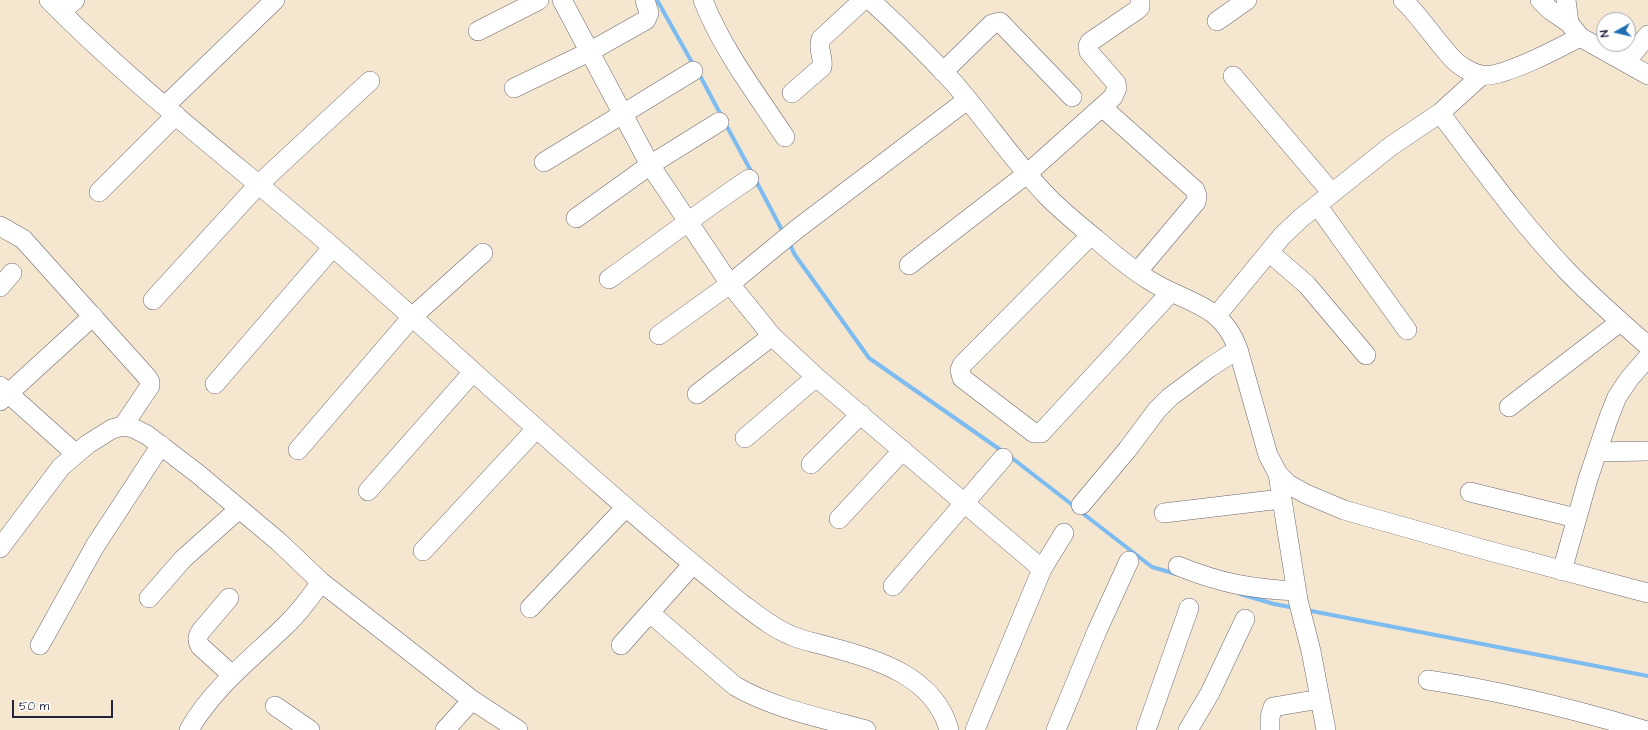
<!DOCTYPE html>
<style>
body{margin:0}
#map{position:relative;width:1648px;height:730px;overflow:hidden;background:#f5e6cf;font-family:"Architects Daughter",sans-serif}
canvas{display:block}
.north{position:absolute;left:1596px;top:12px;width:40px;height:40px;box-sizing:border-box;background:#fff;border:1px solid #a7a7b1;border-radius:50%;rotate:262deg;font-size:11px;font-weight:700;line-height:16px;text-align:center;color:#22223b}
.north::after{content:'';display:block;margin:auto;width:14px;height:18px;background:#1f6fb2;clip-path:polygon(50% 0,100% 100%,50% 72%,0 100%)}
.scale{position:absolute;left:12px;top:700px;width:101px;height:18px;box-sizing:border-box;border:2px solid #22223b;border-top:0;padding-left:5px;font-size:12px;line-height:14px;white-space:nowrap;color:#22223b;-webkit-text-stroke:3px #fff;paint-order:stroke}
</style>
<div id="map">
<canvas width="1648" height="730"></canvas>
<div class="north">N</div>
<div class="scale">50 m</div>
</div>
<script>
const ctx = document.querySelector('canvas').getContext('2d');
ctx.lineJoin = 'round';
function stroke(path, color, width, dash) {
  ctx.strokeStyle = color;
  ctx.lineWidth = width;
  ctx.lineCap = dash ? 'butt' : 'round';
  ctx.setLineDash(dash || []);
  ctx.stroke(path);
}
const stream = new Path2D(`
 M657 0 694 66
 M698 72 722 117
 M725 123 752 173
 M755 179 784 234
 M789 243 795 255 869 358 1012 458 1075 507
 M1081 512 1152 567 1176 574
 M1240 594 1274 604 1295 608
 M1306 610 1648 676`);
const minor = new Path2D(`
 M49 0C140 92 244 170 342 255 475 371 603 493 741 603 757 615 773 628 790 635 803 641 817 643 830 647 877 659 935 677 949 730
 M562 0 650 165 730 284 772 336 816 377 1042 569
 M703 0C722 49 756 93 785 137
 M870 0C899 26 927 54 954 83 986 120 1014 162 1048 197 1063 212 1080 226 1096 239 1112 253 1130 268 1149 280 1186 304 1221 302 1238 349L1268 455 1278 474 1288 484 1306 494 1344 510 1482 549 1648 593
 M1403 0C1421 17 1435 40 1452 58 1459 66 1471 73 1481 75 1501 79 1561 47 1580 37
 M1540 0 1550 10 1569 23
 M1566 0 1569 23 1580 37 1648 75
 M61 12 75 0
 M1217 21 1247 0
 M478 31 539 0
 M1626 62 1648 35
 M943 72 992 24 1000 22 1072 97
 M1233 76 1331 192
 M514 88 589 52 646 20 649 13 645 0
 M792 93 822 67C824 57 817 49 821 39L863 0
 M165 106 275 0
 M1102 107 1195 190 1197 196 1196 202 1138 271
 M1440 113C1481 167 1521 223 1568 272 1593 298 1621 322 1648 346
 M544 162 693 71
 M99 192 176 115
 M1317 205 1407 330
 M576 218 650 165 719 122
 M0 226 23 239 147 377 150 382V386L123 426
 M1091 235 962 365 960 370 962 378 1034 433H1041L1171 292
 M1269 252 1307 285 1366 355
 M909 265 1028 173 1113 97 1117 88 1116 83 1089 52 1088 46 1090 42 1137 10 1140 7V0
 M609 279C656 246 701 211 749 179
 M0 287 12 273
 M153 300 258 185 370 81
 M1217 315 1282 236 1301 218 1391 146 1440 113 1482 75
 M659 335 730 284 797 229 967 100
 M215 384 333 247
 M0 386 76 454
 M697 394 772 336
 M0 401 93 316
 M1509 407 1620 322
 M745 438 816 377
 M298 450 412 317 483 253
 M1597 452 1648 451
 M811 464 861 414
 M1278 474 1298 600 1311 651 1326 730
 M368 491 473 372
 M1470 492 1576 518
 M1081 505 1127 450 1157 410 1170 397 1209 368 1238 349
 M1164 513 1281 499
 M839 519 903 450
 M0 548 61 467 88 444 112 429 123 426 133 428 147 435 198 474 279 542 321 582 472 700 518 730
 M423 551 536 429
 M1178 566C1220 583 1251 589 1297 591
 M1562 571 1588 479 1609 417 1617 397 1629 379 1648 357
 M893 586 1003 458
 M149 598 183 559 239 509
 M229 598 201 631C197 637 197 640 200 646L232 675
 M530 608 626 507
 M650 613 735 686C775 709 822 718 866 730
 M40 645 95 546 161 445
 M621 645 693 564
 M1428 680C1502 691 1573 709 1644 730
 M275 706 310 730
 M189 730C212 689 251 659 284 627 298 614 310 598 321 582
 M445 730 472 700
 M975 730 1042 569 1064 533
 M1056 730 1097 631 1129 561
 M1146 730 1189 608
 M1188 730 1210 693 1245 619
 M1270 730V717L1273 707 1320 699`);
stroke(stream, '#7cbcf1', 4);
stroke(minor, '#6c676f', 20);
stroke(minor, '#fff', 19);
</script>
